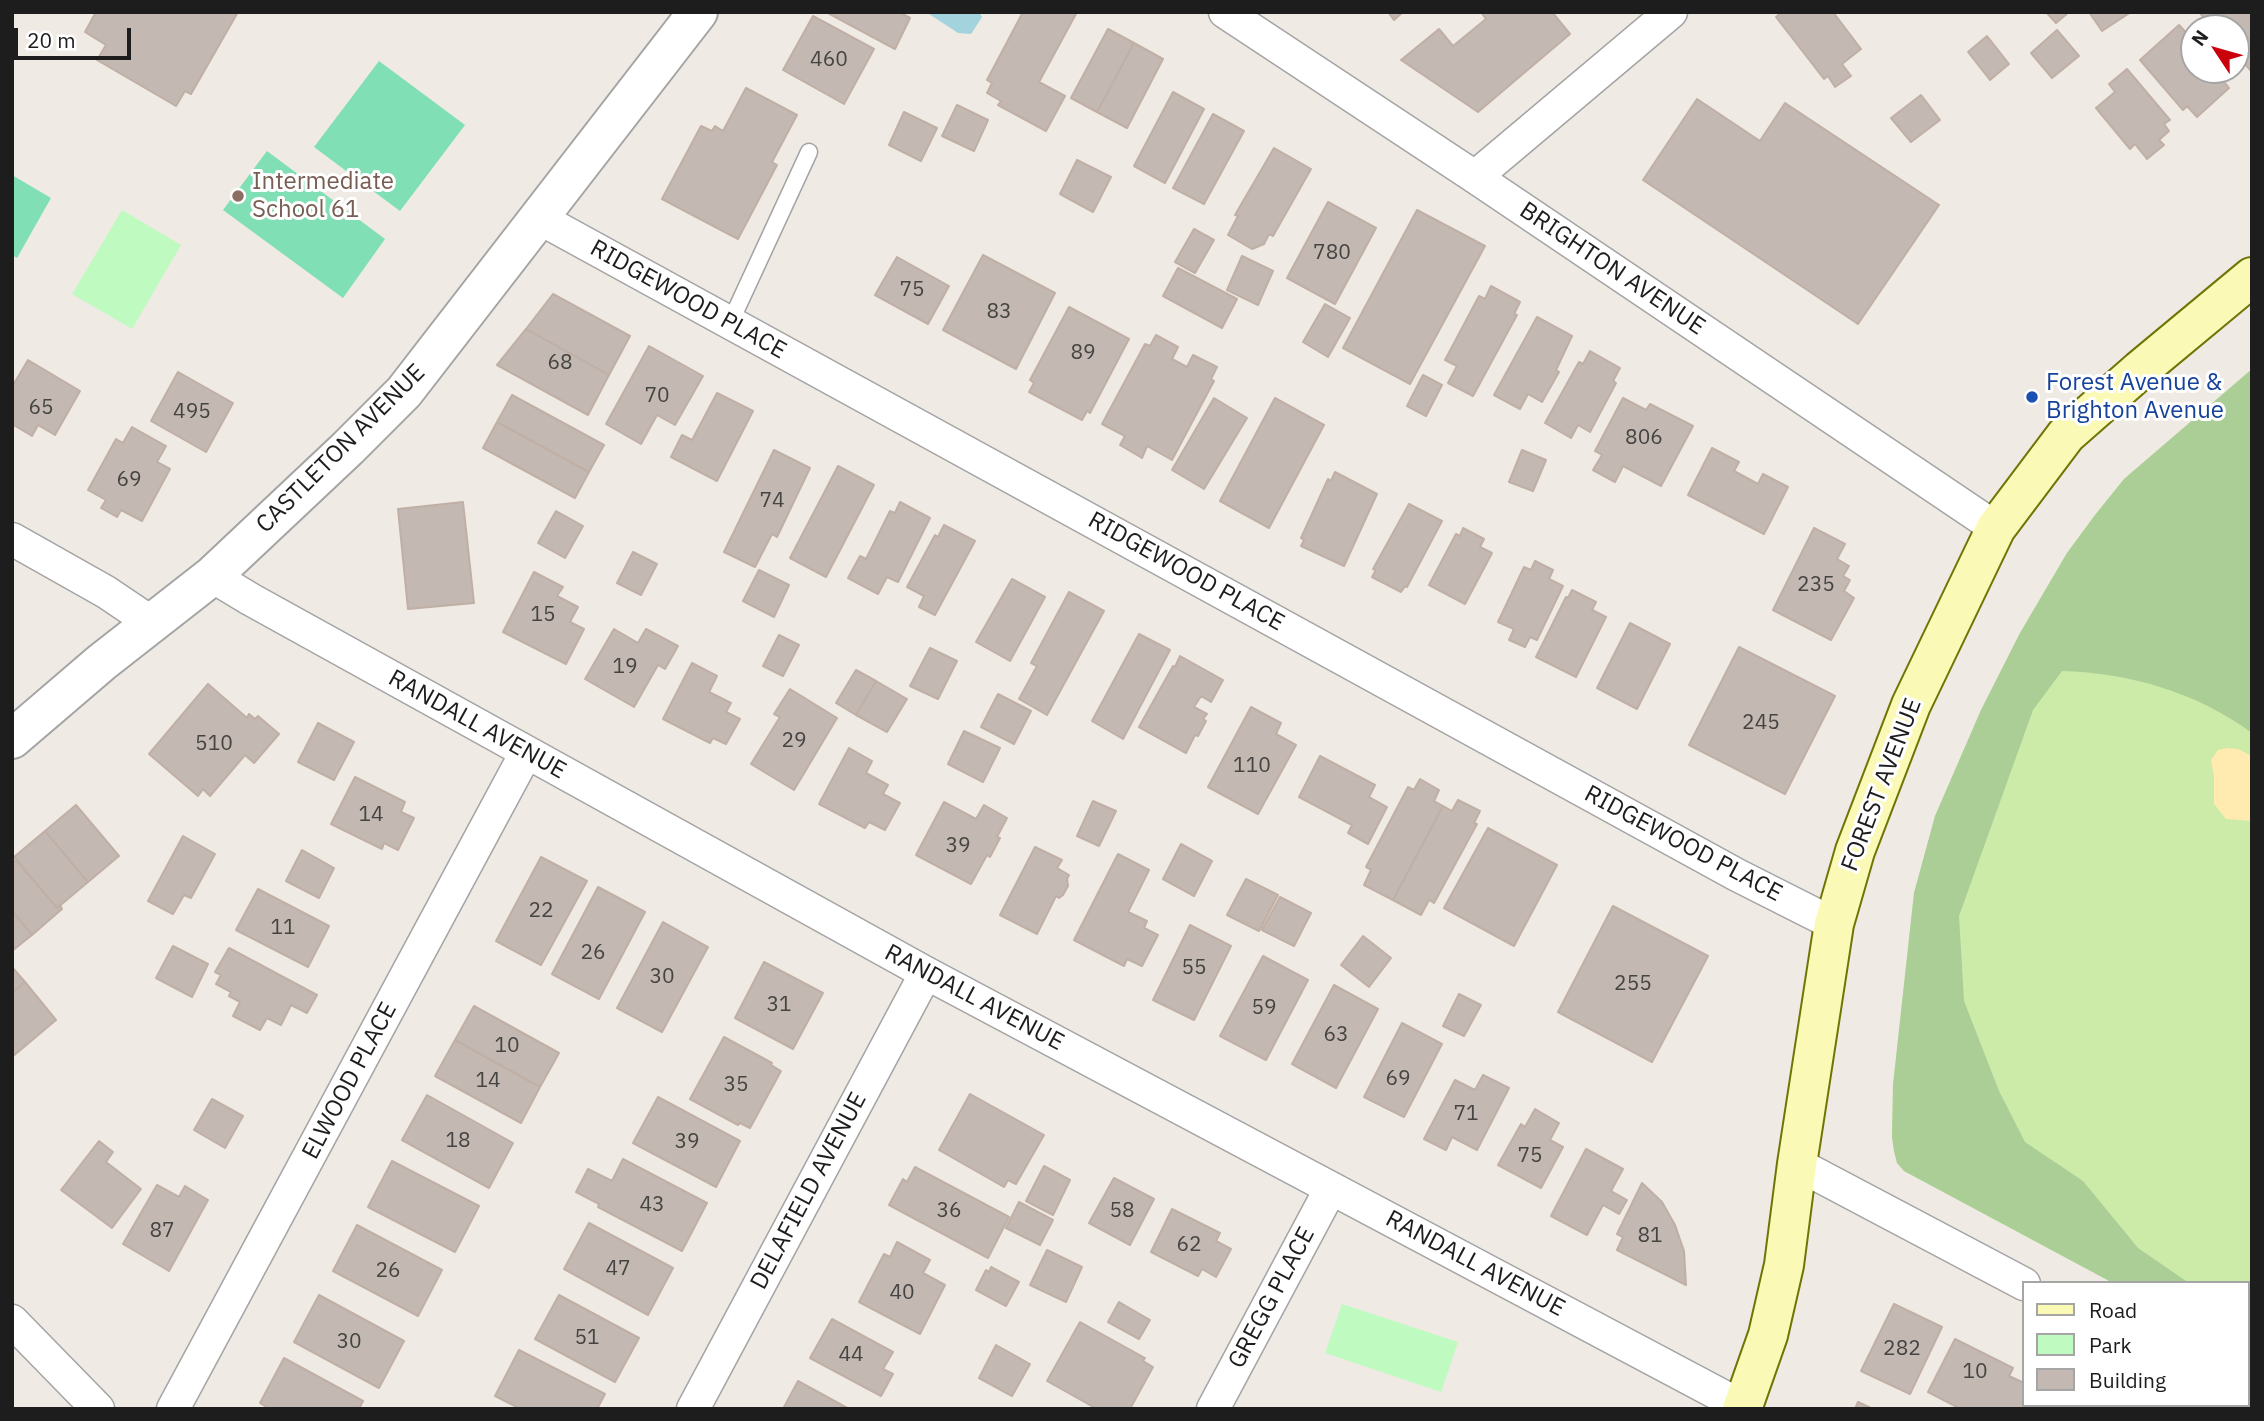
<!DOCTYPE html>
<style>
body{margin:0}
#map{position:relative;width:2264px;height:1421px;overflow:hidden;background:#efeae3;font-family:"IBM Plex Sans",sans-serif}
canvas{display:block}
.frame{position:absolute;inset:0;border:14px solid #1d1d1d;pointer-events:none}
.legend{position:absolute;left:2022px;top:1281px;width:228px;height:126px;box-sizing:border-box;background:#fff;border:2px solid #a5a5a5;margin:0;padding:9px 12px;list-style:none;font-size:21px;color:#1d1d1d}
.legend li{display:flex;align-items:center;gap:14px;height:35px}
.legend b{width:35px;border:2px solid #a5a5a5}
.north{position:absolute;left:2180px;top:14px;width:70px;height:70px;box-sizing:border-box;background:#fff;border:2px solid #a5a5a5;border-radius:50%;rotate:306deg;font-size:19px;font-weight:700;line-height:28px;text-align:center;color:#1d1d1d}
.north::after{content:'';display:block;margin:auto;width:24px;height:32px;background:#ca000c;clip-path:polygon(50% 0,100% 100%,50% 72%,0 100%)}
.scale{position:absolute;left:14px;top:28px;width:117px;height:32px;box-sizing:border-box;border:4px solid #1d1d1d;border-top:0;padding-left:9px;font-size:21px;line-height:24px;white-space:nowrap;color:#1d1d1d;-webkit-text-stroke:5px #fff;paint-order:stroke}
</style>
<div id="map">
<canvas width="2264" height="1421"></canvas>
<div class="frame"></div>
<ul class="legend">
<li><b style="height:9px;background:#faf9b5"></b>Road</li>
<li><b style="height:19px;background:#bffac0"></b>Park</li>
<li><b style="height:19px;background:#c3b9b2"></b>Building</li>
</ul>
<div class="north">N</div>
<div class="scale">20 m</div>
</div>
<script>
const ctx = document.querySelector('canvas').getContext('2d');
ctx.lineJoin = 'round';
function fill(path, color) {
  ctx.fillStyle = color;
  ctx.fill(path, 'evenodd');
}
function stroke(path, color, width, dash) {
  ctx.strokeStyle = color;
  ctx.lineWidth = width;
  ctx.lineCap = dash ? 'butt' : 'round';
  ctx.setLineDash(dash || []);
  ctx.stroke(path);
}
function label(font, color, halo, rows, align = 'center') {
  ctx.font = font + ' "IBM Plex Sans",sans-serif';
  ctx.lineWidth = 6;
  ctx.setLineDash([]);
  ctx.textBaseline = 'middle';
  ctx.strokeStyle = halo;
  ctx.fillStyle = color;
  for (const [text, x, y, turn = 0] of rows) {
    ctx.save();
    ctx.translate(x, y);
    ctx.rotate((+turn || 0) * Math.PI / 180);
    ctx.textAlign = isNaN(turn) ? turn : align;
    if (halo) ctx.strokeText(text, 0, 0);
    ctx.fillText(text, 0, 0);
    ctx.restore();
  }
}
const grass = new Path2D(`
 M2252 369V1357L2248 1355V1283H2113L1904 1171 1897 1163 1894 1151 1892 1137 1893 1085 1914 893 1935 816 1981 710 2020 633 2067 553 2095 515 2124 479Z`);
const forest = new Path2D(`
 M2252 369V733C2196 692 2130 673 2062 671L2033 710 1959 916 1964 1001 1999 1091 2025 1142 2083 1181 2138 1248 2189 1283H2113L1904 1171 1897 1163 1894 1151 1892 1137 1893 1085 1914 893 1935 816 1981 710 2020 633 2067 553 2095 515 2124 479Z`);
const sand = new Path2D(`
 M2228 748 2238 749 2252 756V821L2226 819 2214 804V777L2211 760 2218 750Z`);
const park = new Path2D(`
 M122 210 181 245 132 329 72 294Z
 M1342 1304 1458 1342 1441 1392 1325 1353Z`);
const pitch = new Path2D(`
 M379 61 465 125 400 211 314 147Z
 M267 151 385 239 343 298 223 210Z
 M12 175 51 198 17 258 12 255Z`);
const water = new Path2D(`
 M926 12H979L982 17 971 34 958 33Z`);
const building = new Path2D(`
 M96 12H238L191 94 185 91 176 106 97 60 106 45 85 32Z
 M826 12H899L910 18 895 49Z
 M1023 12H1077L1039 82 1065 96 1046 131 998 105 1001 101 987 93 992 83 987 80Z
 M1388 12H1403L1394 20Z
 M1481 12H1552L1570 34 1478 112 1401 60 1439 29 1453 46 1486 19Z
 M1782 12H1833L1861 49 1842 64 1851 76 1835 87 1828 76 1824 79 1776 17Z
 M2046 12H2069L2056 23Z
 M2089 12H2131L2102 31Z
 M2199 12H2252V72L2236 54V28H2213Z
 M813 16 874 49 844 104 783 70Z
 M2179 25 2194 41V70H2220L2224 75 2221 78 2229 88 2197 117 2187 106 2183 110 2140 60Z
 M1108 29 1134 43 1097 112 1071 98Z
 M2057 30 2079 56 2052 78 2031 53Z
 M1987 36 2009 64 1990 80 1968 52Z
 M1134 43 1163 59 1127 128 1097 112Z
 M2127 69 2170 120 2164 124 2169 131 2159 140 2164 145 2147 159 2135 144 2130 149 2096 108 2115 92 2109 84Z
 M746 88 797 115 772 162 777 165 738 239 662 199 701 126 712 131 715 126 723 131Z
 M1173 92 1204 109 1165 183 1134 166Z
 M1921 95 1940 120 1911 142 1891 118Z
 M1697 99 1760 141 1785 103 1939 205 1858 324 1643 180Z
 M957 105 988 120 974 151 942 136Z
 M904 112 937 128 921 161 889 145Z
 M1213 114 1244 131 1204 204 1173 188Z
 M1274 148 1311 169 1273 236 1269 234 1264 244 1252 249 1228 235 1238 216 1235 215Z
 M1077 160 1111 177 1093 212 1060 194Z
 M1328 202 1376 228 1335 304 1287 278Z
 M1417 210 1485 246 1410 384 1343 348Z
 M1194 229 1214 240 1195 273 1175 262Z
 M983 255 1055 293 1016 369 943 330Z
 M1242 256 1273 271 1258 305 1227 290Z
 M897 257 949 286 928 324 875 295Z
 M1178 268 1237 299 1222 328 1163 296Z
 M1491 286 1520 302 1514 314 1517 315 1473 396 1448 383 1457 366 1445 360 1479 296 1485 299Z
 M553 294 630 336 609 375 526 329Z
 M1325 304 1350 318 1328 357 1303 342Z
 M1069 307 1129 339 1090 413 1087 411 1082 420 1029 392 1034 383 1030 380Z
 M1537 317 1572 336 1556 370 1559 372 1542 402 1528 394 1520 409 1494 395Z
 M526 329 609 375 588 415 497 365Z
 M1156 335 1178 347 1172 359 1187 367 1193 355 1217 367 1211 379 1214 381 1172 460 1147 446 1142 458 1120 445 1125 436 1102 424 1145 344 1150 346Z
 M649 346 703 376 675 425 657 415 641 444 606 424Z
 M1590 351 1620 368 1613 381 1616 383 1590 432 1578 425 1571 438 1545 423 1579 362 1583 364Z
 M28 360 80 391 55 435 38 425 32 436 12 424V387Z
 M178 372 233 403 206 452 151 421Z
 M1423 375 1442 385 1426 416 1407 406Z
 M717 393 753 411 717 481 671 457 682 435 692 440Z
 M512 395 604 445 589 472 497 422Z
 M1214 398 1247 418 1204 489 1172 470Z
 M1275 398 1324 425 1269 528 1220 501Z
 M1623 398 1646 410 1650 404 1693 426 1661 486 1623 466 1615 482 1593 470 1602 455 1595 451Z
 M497 422 589 472 575 498 483 448Z
 M132 427 166 446 157 462 170 469 142 521 121 510 117 517 101 508 106 500 88 490 116 439 123 443Z
 M1712 448 1739 462 1734 471 1758 484 1763 474 1788 487 1764 534 1688 495Z
 M774 450 810 468 777 537 772 534 755 567 724 552Z
 M1522 450 1546 460 1533 491 1509 482Z
 M838 466 874 485 826 577 790 558Z
 M1335 472 1377 494 1344 566 1301 546 1304 540 1301 538 1328 479 1331 481Z
 M463 502 474 603 408 609 398 509Z
 M900 502 930 518 898 582 887 577 878 594 848 578 860 556 866 559 890 511 895 513Z
 M1409 504 1442 521 1407 587 1405 586 1401 592 1372 577 1376 570 1373 569Z
 M556 511 583 526 565 558 538 543Z
 M944 525 975 541 935 615 919 607 924 596 907 587 935 535 938 537Z
 M1463 528 1484 539 1480 547 1492 553 1465 604 1429 585 1456 534 1460 536Z
 M1814 528 1845 544 1837 559 1849 566 1843 576 1850 580 1844 591 1854 598 1831 640 1773 610Z
 M633 552 657 564 641 595 617 583Z
 M1535 561 1553 570 1549 579 1563 586 1537 640 1530 637 1525 647 1509 640 1514 629 1498 622 1524 567 1531 570Z
 M759 570 789 585 774 617 743 601Z
 M534 572 563 587 557 596 578 607 570 622 584 629 566 664 503 632Z
 M1012 579 1045 597 1010 661 976 642Z
 M1572 590 1596 602 1592 610 1606 617 1576 677 1536 657 1566 597 1568 598Z
 M1069 592 1104 611 1047 715 1019 699 1037 666 1031 663Z
 M1630 623 1670 644 1637 709 1597 688Z
 M614 629 638 643 646 629 678 646 665 669 658 665 634 707 585 679Z
 M1139 634 1170 650 1123 739 1092 721Z
 M779 635 799 645 783 676 763 666Z
 M1739 647 1835 696 1785 794 1689 745Z
 M930 648 957 661 938 699 910 686Z
 M1180 656 1223 680 1211 702 1201 696 1194 707 1207 714 1203 719 1206 721 1198 736 1195 735 1186 753 1139 727 1173 666 1175 667Z
 M692 663 717 676 709 692 731 703 726 712 740 719 726 744 713 738 710 743 663 719Z
 M856 670 876 681 856 715 836 703Z
 M876 681 907 699 887 732 856 715Z
 M208 684 247 718 249 714 255 719 258 716 279 734 254 763 245 755 210 796 203 789 198 796 149 754Z
 M790 689 837 718 794 790 751 764 780 717 774 714Z
 M998 694 1031 711 1014 744 981 727Z
 M1251 707 1281 723 1276 734 1296 745 1258 814 1208 787Z
 M318 723 354 742 334 780 298 762Z
 M964 731 1000 748 983 782 948 764Z
 M849 748 872 761 866 773 888 785 883 794 900 803 885 830 869 822 865 828 819 804Z
 M1320 756 1375 785 1369 797 1387 807 1368 844 1348 833 1352 825 1299 797Z
 M355 777 405 802 401 812 414 818 398 850 384 843 382 849 331 824Z
 M1420 779 1439 790 1434 801 1443 806 1393 900 1364 885 1371 870 1366 867 1408 787 1414 790Z
 M1458 800 1480 811 1474 823 1477 824 1434 903 1429 900 1421 915 1393 900 1443 806 1452 811Z
 M1093 801 1116 811 1099 846 1077 836Z
 M944 802 976 819 984 805 1007 818 997 837 1000 838 990 857 987 855 971 884 916 855Z
 M76 805 119 856 88 882 45 831Z
 M1488 828 1557 865 1514 946 1444 908Z
 M45 831 88 882 57 908 14 857Z
 M183 836 215 854 191 898 184 895 173 914 148 901Z
 M1181 844 1212 861 1194 896 1163 879Z
 M1035 847 1062 860 1057 868 1069 875 1067 879 1068 886 1063 895 1059 898 1056 896 1037 934 1000 915Z
 M302 850 334 868 319 898 286 881Z
 M1118 854 1149 870 1128 912 1147 921 1144 928 1158 935 1142 966 1127 959 1124 966 1074 940Z
 M541 857 587 881 541 965 496 941Z
 M16 860 57 908 60 905 62 909 32 935 12 911V863Z
 M1246 879 1278 895 1259 931 1227 915Z
 M598 887 645 912 599 999 552 974Z
 M258 889 329 926 308 967 236 930Z
 M1280 897 1311 913 1294 946 1262 930Z
 M1613 906 1708 956 1652 1062 1558 1012Z
 M12 911 32 935 12 951Z
 M663 922 708 947 662 1032 617 1008Z
 M1190 925 1231 946 1194 1020 1153 1000Z
 M1363 936 1391 958 1369 987 1341 965Z
 M173 946 208 964 192 997 156 978Z
 M229 948 317 995 307 1013 291 1005 281 1025 267 1018 260 1030 233 1016 240 1002 229 996 231 992 216 984 221 975 215 972Z
 M1263 956 1308 980 1266 1060 1220 1036Z
 M764 962 823 993 793 1049 735 1018Z
 M12 967 25 982 12 993Z
 M25 982 56 1020 12 1057V993Z
 M1334 985 1378 1009 1336 1088 1292 1064Z
 M1459 994 1481 1005 1464 1036 1443 1026Z
 M474 1006 559 1053 540 1087 455 1040Z
 M1402 1023 1442 1044 1404 1117 1364 1097Z
 M724 1037 772 1063 771 1065 781 1071 750 1128 740 1123 738 1125 690 1099Z
 M455 1040 540 1087 521 1123 435 1076Z
 M1483 1075 1509 1088 1477 1150 1452 1137 1446 1150 1424 1139 1455 1080 1475 1090Z
 M970 1094 1044 1135 1016 1184 1008 1180 1004 1187 939 1150Z
 M427 1095 513 1143 489 1188 402 1140Z
 M658 1097 740 1141 716 1187 633 1143Z
 M212 1099 243 1116 225 1148 194 1130Z
 M1535 1109 1559 1123 1550 1140 1563 1147 1541 1188 1498 1165 1521 1124 1525 1127Z
 M99 1141 113 1152 106 1162 141 1189 112 1228 61 1190Z
 M1586 1149 1623 1169 1611 1191 1627 1200 1619 1214 1603 1205 1587 1235 1551 1216Z
 M623 1159 707 1203 682 1251 598 1207 599 1204 576 1192 588 1169 612 1181Z
 M392 1161 479 1206 455 1252 368 1207Z
 M1044 1166 1070 1180 1053 1215 1026 1201Z
 M915 1167 1009 1217 988 1258 889 1205 903 1179 907 1182Z
 M1114 1178 1154 1199 1130 1245 1089 1223Z
 M1642 1183 1662 1202 1675 1225 1684 1251 1686 1285 1617 1250 1623 1237 1617 1234Z
 M157 1185 179 1197 185 1186 208 1200 169 1271 123 1244Z
 M1019 1202 1053 1220 1040 1245 1006 1228Z
 M1172 1209 1220 1233 1216 1241 1231 1249 1216 1277 1202 1269 1198 1276 1151 1252Z
 M589 1223 673 1268 648 1315 564 1269Z
 M357 1225 442 1270 418 1316 333 1271Z
 M897 1242 930 1260 923 1273 945 1285 920 1334 859 1302 884 1254 890 1257Z
 M1047 1250 1082 1267 1066 1302 1030 1285Z
 M991 1267 1019 1282 1006 1306 976 1290 986 1270 989 1272Z
 M319 1295 404 1341 379 1388 294 1342Z
 M559 1295 639 1338 615 1382 535 1339Z
 M1119 1302 1150 1320 1139 1339 1108 1322Z
 M1894 1304 1942 1327 1910 1394 1861 1371Z
 M832 1319 893 1352 883 1369 893 1374 881 1396 810 1358Z
 M1080 1322 1145 1358 1143 1361 1153 1367 1130 1409H1097L1047 1381Z
 M1955 1339 2013 1368 2009 1376 2024 1383V1405H2066L2070 1407 2069 1409H1961L1928 1392Z
 M996 1345 1030 1364 1012 1396 979 1378Z
 M519 1350 605 1394 597 1409H521L495 1396Z
 M284 1358 363 1401 359 1409H270L260 1403Z
 M798 1381 849 1409H783Z
 M1858 1402 1873 1409H1855Z`);
const service = new Path2D(`
 M730 323 809 152`);
const minor = new Path2D(`
 M1225 12 1475 177 1996 528
 M1475 177 1671 12
 M539 218 1737 875 1834 924
 M12 539 106 592 152 623
 M212 576 250 599 926 973 1743 1407
 M1797 1164 2024 1284
 M12 1321 98 1409
 M2248 1403 2252 1405
 M173 1409 526 753
 M693 1409 926 973
 M1213 1409 1331 1188`);
const tertiary = new Path2D(`
 M12 739 102 662 212 576 348 448 404 392 698 12`);
const secondary = new Path2D(`
 M1742 1409 1768 1335 1784 1265 1797 1164 1834 924 1855 851 1911 705 1996 528 2066 435 2140 370 2252 277`);
const markers = [
 [238,196,7,"#8d6e63"],
 [2032,397,7,"#1a4fb4"]
];
const numberNames = [
 ["460",829,60],
 ["780",1332,253],
 ["75",912,290],
 ["83",999,312],
 ["89",1083,353],
 ["68",560,363],
 ["70",657,396],
 ["65",41,408],
 ["495",192,412],
 ["806",1644,438],
 ["69",129,480],
 ["74",772,501],
 ["235",1816,585],
 ["15",543,615],
 ["19",625,667],
 ["245",1761,723],
 ["29",794,741],
 ["510",214,744],
 ["110",1252,766],
 ["14",371,815],
 ["39",958,846],
 ["22",541,911],
 ["11",283,928],
 ["26",593,953],
 ["55",1194,968],
 ["30",662,977],
 ["255",1633,984],
 ["31",779,1005],
 ["59",1264,1008],
 ["63",1336,1035],
 ["10",507,1046],
 ["69",1398,1079],
 ["14",488,1081],
 ["35",736,1085],
 ["71",1466,1114],
 ["18",458,1141],
 ["39",687,1142],
 ["75",1530,1156],
 ["43",652,1205],
 ["36",949,1211],
 ["58",1122,1211],
 ["87",162,1231],
 ["81",1650,1236],
 ["62",1189,1245],
 ["47",618,1269],
 ["26",388,1271],
 ["40",902,1293],
 ["51",587,1338],
 ["30",349,1342],
 ["282",1902,1349],
 ["44",851,1355],
 ["10",1975,1372]
];
const educationNames = [
 ["Intermediate",252,182],
 ["School 61",252,210]
];
const streetNames = [
 ["BRIGHTON AVENUE",1612,269,34],
 ["RIDGEWOOD PLACE",688,300,29],
 ["CASTLETON AVENUE",341,449,-45],
 ["RIDGEWOOD PLACE",1186,572,29],
 ["RANDALL AVENUE",477,725,29],
 ["FOREST AVENUE",1882,785,-69],
 ["RIDGEWOOD PLACE",1683,844,28],
 ["RANDALL AVENUE",974,998,28],
 ["ELWOOD PLACE",350,1081,-62],
 ["DELAFIELD AVENUE",809,1191,-62],
 ["RANDALL AVENUE",1475,1264,28],
 ["GREGG PLACE",1272,1298,-62]
];
const transitNames = [
 ["Forest Avenue &",2046,383],
 ["Brighton Avenue",2046,411]
];
fill(grass, '#cceaa8');
fill(forest, '#abce97');
fill(sand, '#ffeab0');
fill(park, '#bffac0');
fill(pitch, '#80dfb4');
fill(water, '#a3d3dd');
fill(building, '#c3b9b2');
stroke(building, '#c0afa5', 2);
stroke(service, '#a4a4a4', 19);
stroke(minor, '#a4a4a4', 35);
stroke(tertiary, '#a4a4a4', 42);
stroke(secondary, '#6f7504', 42);
stroke(service, '#fff', 16);
stroke(minor, '#fff', 32);
stroke(tertiary, '#fff', 38);
stroke(secondary, '#faf9b5', 38);
for (const [x, y, r, color] of markers) {
  const dot = new Path2D();
  dot.arc(x, y, r, 0, 2 * Math.PI);
  ctx.fillStyle = color;
  ctx.fill(dot);
  stroke(dot, '#fff', 2.5);
}
label('21px', '#464442', null, numberNames);
label('24px', '#785e54', '#fff', educationNames, 'left');
label('24px', '#1d1d1d', '#fff', streetNames);
label('24px', '#164399', '#fff', transitNames, 'left');
</script>
